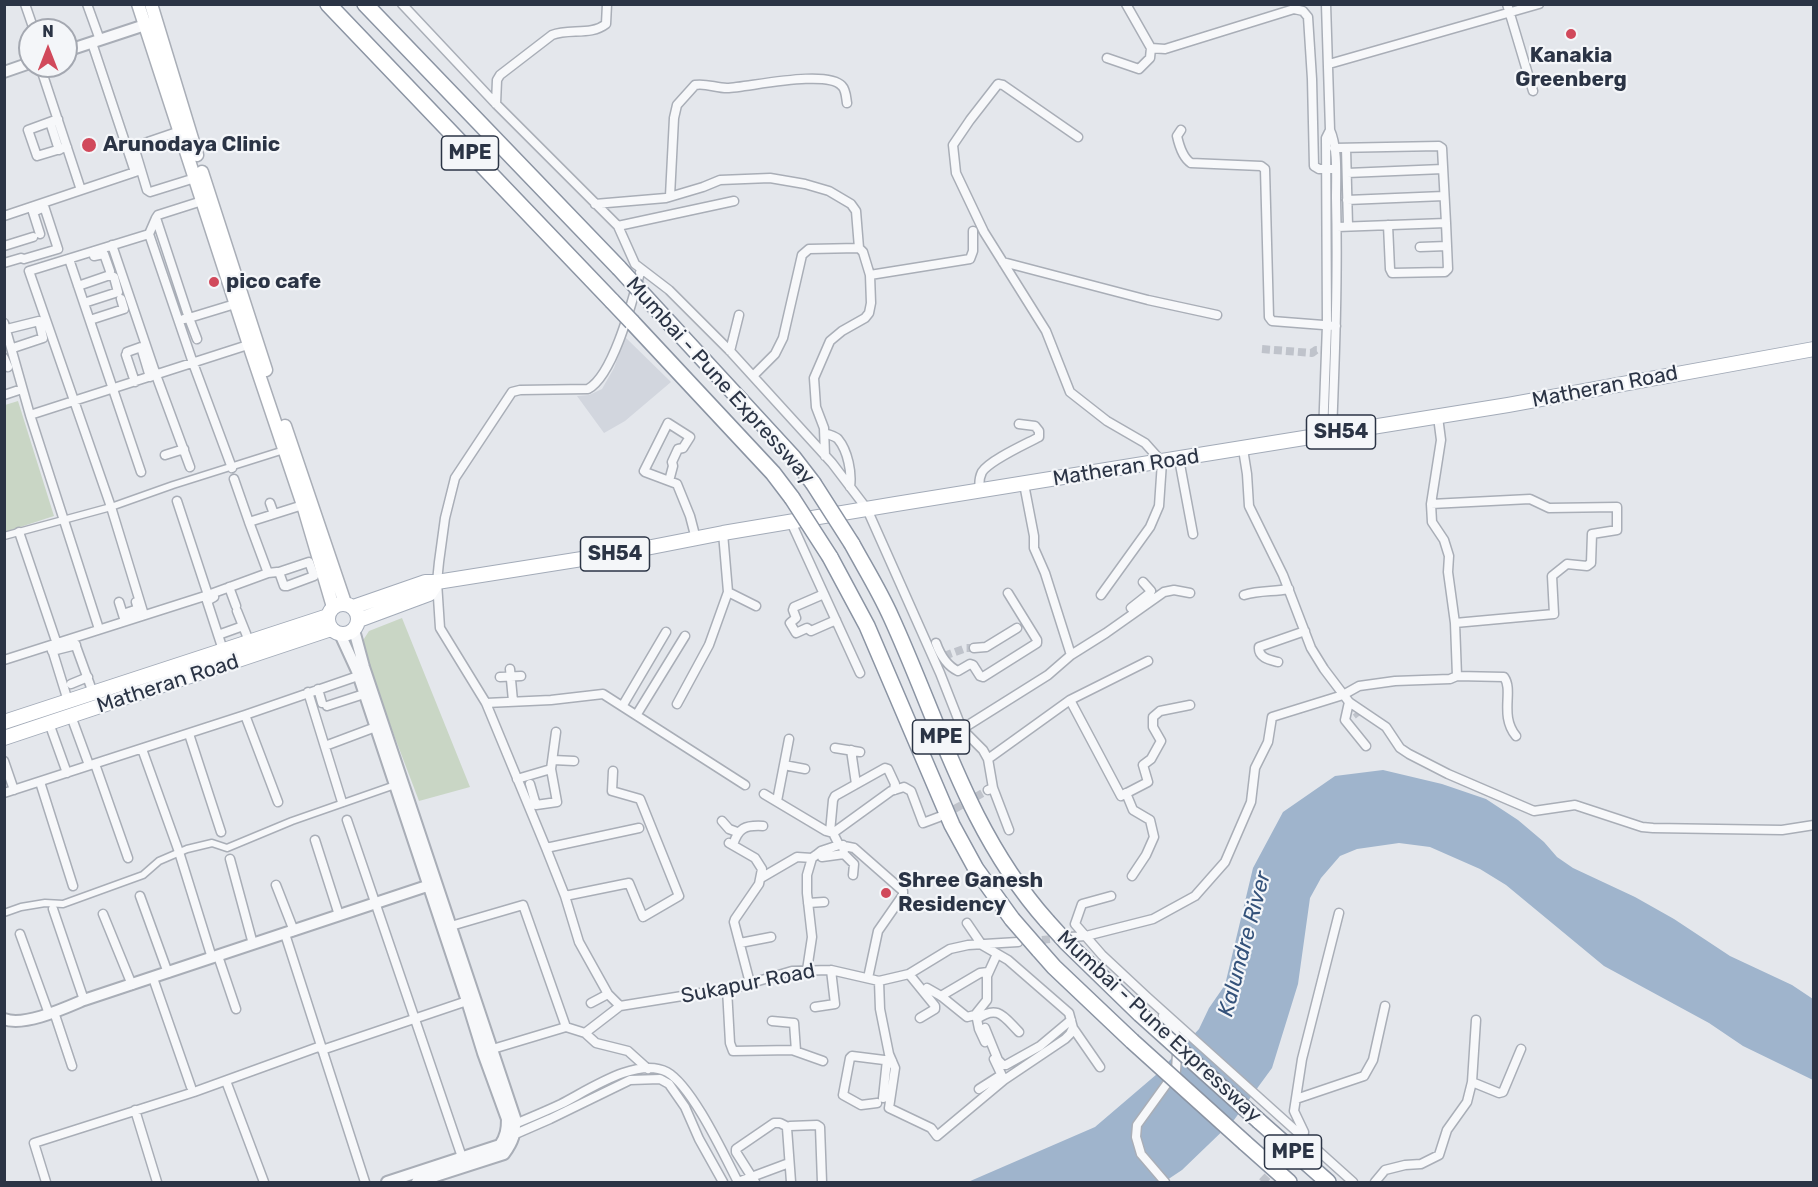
<!DOCTYPE html>
<style>
body{margin:0}
#map{position:relative;width:1818px;height:1187px;overflow:hidden;background:#e4e7ec;font-family:Rubik,sans-serif}
canvas{display:block}
.frame{position:absolute;inset:0;border:6px solid #2b3445;pointer-events:none}
.north{position:absolute;left:18px;top:18px;width:60px;height:60px;box-sizing:border-box;background:#f4f6f9;border:2px solid #a4a8b1;border-radius:50%;rotate:0deg;font-size:16px;font-weight:700;line-height:24px;text-align:center;color:#2b3445}
.north::after{content:'';display:block;margin:auto;width:21px;height:27px;background:#d1495b;clip-path:polygon(50% 0,100% 100%,50% 72%,0 100%)}
</style>
<div id="map">
<canvas width="1818" height="1187"></canvas>
<div class="frame"></div>
<div class="north">N</div>
</div>
<script>
const ctx = document.querySelector('canvas').getContext('2d');
ctx.lineJoin = 'round';
function fill(path, color) {
  ctx.fillStyle = color;
  ctx.fill(path, 'evenodd');
}
function stroke(path, color, width, dash) {
  ctx.strokeStyle = color;
  ctx.lineWidth = width;
  ctx.lineCap = dash ? 'butt' : 'round';
  ctx.setLineDash(dash || []);
  ctx.stroke(path);
}
function label(font, color, halo, rows, align = 'center') {
  ctx.font = font + ' Rubik,sans-serif';
  ctx.lineWidth = 4.5;
  ctx.setLineDash([]);
  ctx.textBaseline = 'middle';
  ctx.strokeStyle = halo;
  ctx.fillStyle = color;
  for (const [text, x, y, turn = 0] of rows) {
    ctx.save();
    ctx.translate(x, y);
    ctx.rotate((+turn || 0) * Math.PI / 180);
    ctx.textAlign = isNaN(turn) ? turn : align;
    if (halo) ctx.strokeText(text, 0, 0);
    ctx.fillText(text, 0, 0);
    ctx.restore();
  }
}
const built = new Path2D(`
 M625 337 671 382 625 421 604 433 577 396 589 395 602 389 614 368Z`);
const green = new Path2D(`
 M18 401 54 516 5 532V405Z
 M402 618 470 787 419 801 372 677 362 642 369 631Z`);
const water = new Path2D(`
 M1383 770 1442 784 1486 799 1518 820 1544 842 1557 857 1573 868 1635 897 1674 919 1730 956 1792 985 1813 999V1080L1743 1046 1709 1023 1604 966 1506 885 1480 869 1430 847 1399 843 1357 849 1340 856 1321 878 1310 898 1298 984 1272 1068 1234 1120 1182 1170 1164 1182H968L1095 1127 1157 1074 1199 1029 1209 1008 1225 985 1253 868 1283 812 1335 776Z`);
const minorTunnel = new Path2D(`
 M1262 349 1312 353 1316 350H1322
 M944 656 966 648H974
 M1356 712 1359 716
 M944 815 988 790
 M1030 941 1062 938
 M1262 1182 1294 1148`);
const pedestrian = new Path2D(`
 M4 536 111 507 173 485 284 450
 M4 913 21 907 45 903 63 904 143 875 159 861 187 849 212 843 227 848 292 821 395 785`);
const minor = new Path2D(`
 M25 4 34 30
 M87 4 100 40
 M402 4 496 104 618 226 635 264 669 290 730 351 832 463 867 509 940 673 962 729 983 750 988 759
 M1326 4 1330 130C1338 147 1336 178 1336 198 1338 277 1335 355 1332 433
 M1507 4 1533 91
 M1151 48 1165 49 1294 9 1303 11 1308 17 1312 79 1314 166 1319 169H1335
 M1107 58 1139 69 1150 58 1151 48 1126 4
 M1329 64 1539 4
 M40 66 81 190
 M496 104 497 80 500 75 552 35C569 28 591 36 606 24L607 4
 M58 119 28 130 37 156 67 147
 M50 122 59 150
 M1181 130 1177 136C1179 145 1183 158 1191 163L1261 166 1265 169 1269 317 1272 321 1336 326
 M180 131 136 146 135 150 147 190 150 192 195 178
 M1078 137 1003 85 998 84 970 120 953 145 956 173 984 232 1046 331 1070 392 1107 421 1145 443 1162 462 1159 506 1150 527 1101 595
 M1334 148 1439 146 1442 148 1446 223
 M1346 148 1348 226
 M1347 173 1443 169
 M670 196 674 118 677 105 695 85C706 83 716 88 727 88 750 87 827 69 842 86 846 90 846 97 847 103
 M1347 200 1444 196
 M202 201 158 215 156 218 189 318 235 304
 M595 204 666 198 703 187 720 180 770 178 805 184 829 191 851 204 856 211 859 248
 M4 216 135 172 92 43
 M156 218 149 234 193 363 232 468
 M618 226 734 201
 M1337 227 1446 223 1448 269 1445 272 1392 273 1390 269 1388 225
 M40 234 33 212 42 208
 M112 245 156 375 190 467
 M4 246 33 237
 M1420 247 1447 246
 M94 256 104 254 110 271
 M69 259 141 472
 M1003 262 1148 300 1217 315
 M4 263 21 258 24 259 58 249 43 203
 M78 286 110 275 114 277 118 292 87 302
 M184 319 189 318 197 339
 M90 320 124 309 121 299
 M4 323 30 415 254 343
 M7 329 39 321 43 338 13 348
 M730 351 739 315
 M127 352 141 347 150 377
 M126 355 135 382
 M4 358 8 367
 M753 376 775 354 783 338 802 255 809 249 859 248 863 252 870 275 970 259 973 251V231
 M4 395 22 389
 M30 415 99 629
 M825 433C829 435 835 436 838 439 848 451 852 473 850 487
 M1323 435 1327 325 1326 138 1330 130
 M1243 449 1247 474 1249 506 1283 575 1311 648 1324 669 1349 702 1386 727 1400 748 1409 754 1448 774 1534 811 1575 805 1642 827 1653 828 1782 830 1814 825
 M165 455 184 449
 M825 456 824 428 816 407 814 378 830 341 842 331 865 318 869 313 871 303 870 275
 M1179 459 1193 534
 M234 479 249 522
 M669 481 673 466 672 462 678 449 683 448 690 437 668 423 644 471 645 472 677 484 690 516 696 539
 M980 491C979 485 979 478 982 472 990 460 1026 444 1039 437V431L1035 426 1019 424
 M177 501 208 595
 M270 503 274 514
 M1431 504 1530 499 1549 508 1617 507V530L1592 534 1591 563 1587 566 1567 564 1552 576 1554 614 1455 623 1448 572 1449 556 1444 540 1432 522 1431 504 1441 440 1438 417
 M791 522 860 673
 M19 532 57 644
 M268 573 277 572H279L309 562 314 576 287 586H284L279 572
 M229 587 236 606
 M728 592 756 606
 M824 594 794 607 793 610 796 618 790 623 796 633 807 628 811 631 836 620
 M1244 595C1260 590 1273 592 1289 589
 M214 597 207 601 223 650
 M119 602 124 618
 M1131 608 1150 593 1151 591 1143 582
 M237 611 249 641
 M123 614 138 609 136 602
 M144 615 111 507 29 271 149 234
 M218 635 243 626
 M73 638 93 693
 M936 643C940 654 947 666 958 671L970 664 973 665 980 676 983 677 1037 643V640L1008 593
 M51 646 68 701
 M974 648 986 647 1017 628
 M52 651 76 645
 M1071 655 1106 633 1164 592 1174 590 1190 593
 M4 660 208 595 268 573 249 522 306 504
 M1278 662C1270 660 1258 658 1259 647L1305 631
 M510 669 513 701
 M1457 676 1504 677C1514 691 1499 715 1516 736
 M500 677 521 676
 M71 684 88 677
 M318 689 322 703
 M308 692 342 802
 M1070 700 1121 796 1148 782 1143 765 1151 759 1161 741 1153 727V717L1160 711 1190 705
 M1349 702 1345 720 1366 746
 M486 703 551 700 603 694 745 785
 M677 704 709 645 728 592 723 533
 M623 705 666 632
 M327 706 364 694
 M637 714 685 636
 M245 715 278 802
 M71 716 89 765
 M49 723 67 773
 M962 729 1048 675 1071 655 1045 573 1034 548V536L1024 484
 M189 734 221 832
 M325 746 381 725
 M835 748 860 752
 M142 749 179 852 212 958
 M851 750 856 784
 M553 760 574 761
 M4 761 14 790
 M95 764 128 858
 M784 765 805 769
 M517 779 551 769 556 732
 M40 782 73 886
 M530 784 536 805 557 802 551 769
 M993 788 1009 830
 M988 790 993 788 988 759 1070 700 1148 661
 M4 793 245 715 358 676
 M1126 793 1133 810 1150 820 1154 837 1146 855 1132 876
 M764 794 826 831 833 833 839 845
 M777 801 789 739
 M347 820 464 1163
 M722 821 729 829 737 832
 M830 832 833 800 835 796 885 768 888 769 895 784 894 790
 M833 833 891 791 904 787 911 791 923 823 939 817
 M315 840 339 915
 M729 843 755 858 762 869 759 884 735 919 734 922 750 983
 M733 845C738 828 745 825 763 826
 M546 848 639 828
 M844 854 854 864 853 875
 M822 857 844 854 843 845
 M230 859 253 944
 M761 878 797 857 812 858
 M276 885 294 931
 M140 896 168 973
 M565 896 629 883 643 917 679 896 640 799 612 791 613 771
 M1111 896 1082 904 1075 924 1102 955 1147 997 1353 1182
 M808 903 824 902
 M53 909 84 1000
 M103 914 132 985
 M451 926 523 905 566 1027
 M20 934 49 1014
 M285 934 365 1182
 M1070 937 1086 936 1153 919 1195 896 1225 862 1251 802 1255 768 1268 742 1272 717 1343 695 1359 686 1395 681 1450 679 1457 676 1455 623
 M740 943 771 937
 M218 956 236 1009
 M807 970 812 937 807 893V875L812 858 816 855 821 851 839 845 854 848 903 891V895L878 931 868 978
 M909 974 935 1006V1009L920 1018
 M153 978 191 1087
 M879 981 880 1009 889 1054 895 1068 889 1108 931 1128 937 1136 1004 1080 1065 1039 1070 1034 1073 1028 1069 1013 1008 960 982 945 967 923
 M927 988 941 996 967 1017 975 1015 987 1000V976L997 954
 M727 989 730 1043 733 1051 792 1050 823 1061
 M941 996 980 973 988 972
 M591 1003 608 994
 M620 1006 608 994 579 942 565 896 546 848 486 703 440 628 437 582 439 562 445 518 455 478 512 392 520 390 588 389C614 375 633 298 641 269
 M815 1007 835 1004 831 970
 M54 1012 72 1066
 M1163 1016 1178 1037 1176 1071 1137 1125 1136 1137 1141 1154 1165 1182
 M772 1021 794 1023 796 1051
 M985 1028 998 1060 1003 1065H1006L1040 1046 1071 1020
 M1073 1028 1100 1067
 M585 1033 596 1043 628 1051 648 1069
 M985 1042 979 1029 977 1019C998 1004 1004 1017 1019 1032
 M322 1050 467 1001
 M486 1051 566 1027 585 1033 620 1006 738 987 792 971 831 970 879 981 909 974 950 949 968 945 1018 942
 M994 1059 1004 1080
 M226 1081 264 1182
 M1472 1082 1476 1020
 M979 1089 1001 1075
 M883 1098 887 1060
 M1296 1099 1364 1076 1373 1060 1385 1006
 M877 1103 861 1105 843 1095 850 1058 852 1056 892 1061
 M135 1110 157 1182
 M510 1126C527 1119 544 1112 561 1104 587 1091 637 1056 667 1072 692 1086 724 1155 738 1182
 M511 1136 550 1119 630 1080 660 1079 669 1084 685 1107 699 1139 723 1182
 M1298 1144 1303 1139 1304 1132 1294 1111 1302 1059 1339 913
 M46 1182 34 1143 194 1092 321 1046
 M738 1182 789 1163
 M755 1182 736 1152V1149L774 1123H780L788 1127
 M791 1182 787 1128 790 1126 817 1125 820 1127 822 1182
 M1375 1182 1385 1170 1405 1165 1421 1164 1439 1155 1447 1130 1467 1102 1472 1082 1499 1093 1503 1092 1521 1049`);
const tertiary = new Path2D(`
 M66 51 151 23
 M4 72 30 63
 M354 630 364 667 515 1118C516 1133 513 1142 504 1154L417 1182
 M340 634 357 671 467 1001 483 1053 507 1119C507 1129 506 1136 500 1145L387 1182
 M4 1019C24 1027 65 1008 84 1000L433 884`);
const secondary = new Path2D(`
 M138 4 249 345 303 505 333 607
 M151 4 197 155
 M202 172 266 370
 M285 426 345 603`);
const primary = new Path2D(`
 M328 619a15 15 0 1 1 30 0a15 15 0 1 1-30 0Z
 M353 607 425 582H437L626 552 723 533 896 504 1508 405 1814 349
 M359 620 429 594 437 582
 M4 722 328 616
 M4 738 331 629`);
const motorway = new Path2D(`
 M328 4 612 301
 M365 4 619 268
 M640 291 793 457 813 483
 M632 322 773 473 792 498
 M852 544C865 568 880 592 891 617 939 722 968 832 1047 921
 M830 557 867 626 952 825 976 869 1012 919
 M1066 942 1140 1014
 M1039 950 1054 967 1132 1041
 M1259 1121 1328 1182
 M1245 1143 1289 1182`);
const motorwayBridge = new Path2D(`
 M619 268 640 291
 M612 301 632 322
 M813 483 852 544
 M792 498 830 557
 M1012 919 1039 950
 M1047 921 1066 942
 M1140 1014 1259 1121
 M1132 1041 1245 1143`);
const markers = [
 [1571,34,6,"#d1495b"],
 [89,145,8,"#d1495b"],
 [214,282,6,"#d1495b"],
 [886,893,6,"#d1495b"]
];
const shields = [
 [470,153,57],
 [1341,432,69],
 [615,554,69],
 [941,737,57],
 [1293,1152,57]
];
const shieldNames = [
 ["MPE",470,153],
 ["SH54",1341,432],
 ["SH54",615,554],
 ["MPE",941,737],
 ["MPE",1293,1152]
];
const poiNames = [
 ["Kanakia",1571,56,"center"],
 ["Greenberg",1571,80,"center"],
 ["Arunodaya Clinic",103,145],
 ["pico cafe",226,282],
 ["Shree Ganesh",898,881],
 ["Residency",898,905]
];
const streetNames = [
 ["Mumbai - Pune Expressway",720,381,48],
 ["Matheran Road",1605,387,-11],
 ["Matheran Road",1126,468,-9],
 ["Matheran Road",168,684,-18],
 ["Sukapur Road",748,984,-11],
 ["Mumbai - Pune Expressway",1159,1027,43]
];
const waterNames = [
 ["Kalundre River",1245,944,-75]
];
fill(built, '#d2d6de');
fill(green, '#c9d6c5');
fill(water, '#9fb4cc');
stroke(minorTunnel, '#bfc3cb', 8, [8, 4]);
stroke(pedestrian, '#a9aeb7', 9);
stroke(minor, '#a9aeb7', 11);
stroke(tertiary, '#a9aeb7', 14);
stroke(secondary, '#a9aeb7', 15);
stroke(primary, '#a3abb8', 16);
stroke(motorway, '#8b94a3', 18);
stroke(pedestrian, '#f7f8fa', 6);
stroke(minor, '#f7f8fa', 8);
stroke(tertiary, '#f7f8fa', 10);
stroke(secondary, '#fff', 12);
stroke(primary, '#fff', 14);
stroke(motorway, '#fff', 15);
stroke(motorwayBridge, '#8b94a3', 18, []);
stroke(motorwayBridge, '#fff', 15);
for (const [x, y, r, color] of markers) {
  const dot = new Path2D();
  dot.arc(x, y, r, 0, 2 * Math.PI);
  ctx.fillStyle = color;
  ctx.fill(dot);
  stroke(dot, '#f4f6f9', 2);
}
for (const [x, y, w] of shields) {
  const box = new Path2D();
  box.roundRect(x - w / 2, y - 17, w, 34, 4.5);
  ctx.fillStyle = '#f4f6f9';
  ctx.fill(box);
  stroke(box, '#2b3445', 1.5);
}
label('bold 20px', '#2b3445', null, shieldNames);
label('bold 21px', '#2b3445', '#f4f6f9', poiNames, 'left');
label('21px', '#2b3445', '#f4f6f9', streetNames);
label('italic 22px', '#34527a', '#f4f6f9', waterNames);
</script>
